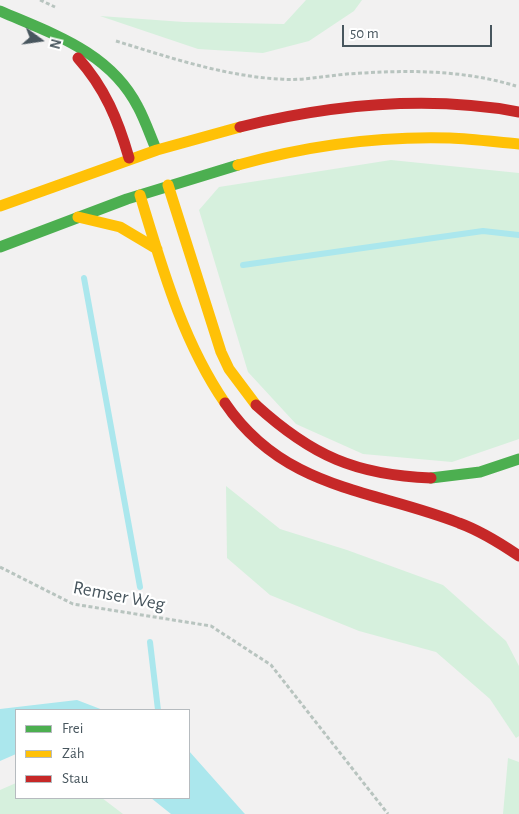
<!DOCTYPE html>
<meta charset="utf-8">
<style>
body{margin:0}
#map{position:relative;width:519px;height:814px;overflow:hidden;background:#f2f1f1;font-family:"Alegreya Sans",sans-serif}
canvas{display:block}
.legend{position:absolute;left:15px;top:709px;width:175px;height:90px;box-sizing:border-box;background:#fff;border:1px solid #b6bbbf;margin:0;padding:6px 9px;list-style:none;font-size:15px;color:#48565e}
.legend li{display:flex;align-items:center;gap:10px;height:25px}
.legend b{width:25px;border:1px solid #b6bbbf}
.north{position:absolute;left:15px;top:15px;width:50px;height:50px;-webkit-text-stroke:4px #fff;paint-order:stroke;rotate:104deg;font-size:14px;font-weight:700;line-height:20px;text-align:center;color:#48565e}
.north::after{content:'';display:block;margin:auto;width:18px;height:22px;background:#48565e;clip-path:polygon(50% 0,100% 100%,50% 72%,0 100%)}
.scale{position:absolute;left:342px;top:25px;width:150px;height:22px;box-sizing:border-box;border:2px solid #48565e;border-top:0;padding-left:6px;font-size:15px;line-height:18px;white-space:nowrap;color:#48565e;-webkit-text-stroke:4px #fff;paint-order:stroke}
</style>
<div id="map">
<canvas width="519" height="814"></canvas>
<ul class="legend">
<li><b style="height:6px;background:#4caf50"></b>Frei</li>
<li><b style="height:6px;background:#ffc107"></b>Zäh</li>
<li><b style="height:6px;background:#c62828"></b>Stau</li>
</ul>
<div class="north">N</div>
<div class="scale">50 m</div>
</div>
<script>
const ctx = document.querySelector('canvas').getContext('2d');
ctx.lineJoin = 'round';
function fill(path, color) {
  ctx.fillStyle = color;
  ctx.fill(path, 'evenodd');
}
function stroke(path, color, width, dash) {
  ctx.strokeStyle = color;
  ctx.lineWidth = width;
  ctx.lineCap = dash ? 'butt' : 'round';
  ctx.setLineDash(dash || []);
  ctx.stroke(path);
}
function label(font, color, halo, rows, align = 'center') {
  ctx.font = font + ' "Alegreya Sans",sans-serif';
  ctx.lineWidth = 4.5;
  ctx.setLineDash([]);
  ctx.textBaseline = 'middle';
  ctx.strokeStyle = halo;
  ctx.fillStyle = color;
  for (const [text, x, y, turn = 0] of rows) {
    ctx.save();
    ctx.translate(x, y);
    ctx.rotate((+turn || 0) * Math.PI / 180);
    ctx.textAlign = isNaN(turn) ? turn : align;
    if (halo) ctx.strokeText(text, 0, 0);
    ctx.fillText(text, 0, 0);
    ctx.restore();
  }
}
const green = new Path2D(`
 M306 0H362L354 11 309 41 263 53 198 49 100 16 184 22 284 24Z
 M391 160 519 173V439L452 462 363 454 296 424 248 372 199 210 219 187Z
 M226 486 280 529 347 550 443 585 506 641 519 666V736L516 738 490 699 436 652 359 631 270 595 227 558Z
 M508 758 519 762V814H503Z
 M16 783V798H102L123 814H0V790Z`);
const water = new Path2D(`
 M77 700 103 710H16V754L0 761V709Z
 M189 751 244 813 245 814H171L151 798H189Z`);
const stream = new Path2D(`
 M243 265 483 231 519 235
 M84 278 140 587
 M150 642 158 710`);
const path = new Path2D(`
 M40 0 55 7
 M116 41C168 57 224 76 279 79 302 81 324 76 347 74 405 70 460 69 516 86
 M0 567 73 604 211 626 271 665 388 814`);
const fast = new Path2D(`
 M0 11C53 34 110 52 138 107 145 120 150 135 156 149
 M0 247 127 199 238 165
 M431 478 480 472 519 459`);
const slow = new Path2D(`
 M238 165C306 146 380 136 450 138 473 139 496 142 519 144
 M168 185 221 352 229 369 256 405
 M140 195C162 267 182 340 225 403
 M0 206 157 150 240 127
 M78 217 120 227 157 249`);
const jam = new Path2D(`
 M78 58C105 88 118 120 129 158
 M240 127C330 105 427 95 519 112
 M225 403C284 490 372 489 459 523 481 531 500 543 519 556
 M256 405C312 456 356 475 431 478`);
const streetNames = [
 ["Remser Weg",119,596,11]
];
fill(green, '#d6f0dd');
fill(water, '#abe7ed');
stroke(stream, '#abe7ed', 6);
stroke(path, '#b8c4bf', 3, [4, 2.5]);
stroke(fast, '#4caf50', 11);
stroke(slow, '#ffc107', 11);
stroke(jam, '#c62828', 11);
label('19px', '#48565e', '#fff', streetNames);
</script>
